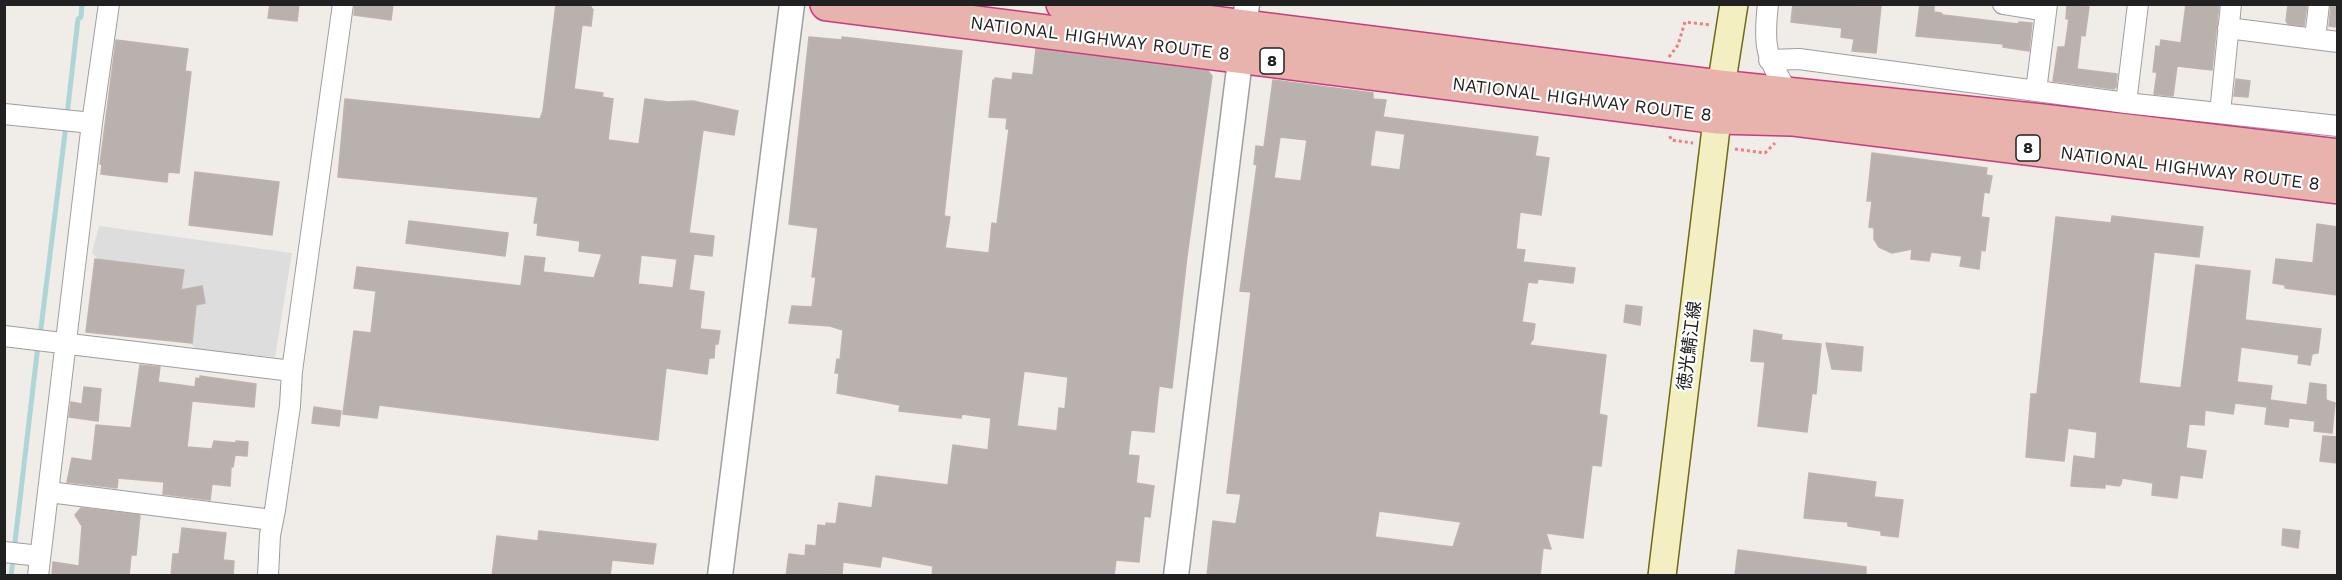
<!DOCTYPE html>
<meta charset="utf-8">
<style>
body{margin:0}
#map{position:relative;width:2342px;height:580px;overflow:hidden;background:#f0ece8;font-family:"Work Sans",sans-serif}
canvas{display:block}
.frame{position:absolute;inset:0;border:6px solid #212121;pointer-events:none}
</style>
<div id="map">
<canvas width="2342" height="580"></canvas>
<div class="frame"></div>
</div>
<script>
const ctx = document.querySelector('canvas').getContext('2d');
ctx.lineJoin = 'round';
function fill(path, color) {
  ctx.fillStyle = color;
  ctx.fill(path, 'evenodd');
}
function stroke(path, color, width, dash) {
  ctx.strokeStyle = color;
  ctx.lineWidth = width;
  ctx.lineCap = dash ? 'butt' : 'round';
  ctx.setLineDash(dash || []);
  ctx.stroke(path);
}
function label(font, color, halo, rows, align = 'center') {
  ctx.font = font + ' "Work Sans","Noto Sans JP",sans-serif';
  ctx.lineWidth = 4.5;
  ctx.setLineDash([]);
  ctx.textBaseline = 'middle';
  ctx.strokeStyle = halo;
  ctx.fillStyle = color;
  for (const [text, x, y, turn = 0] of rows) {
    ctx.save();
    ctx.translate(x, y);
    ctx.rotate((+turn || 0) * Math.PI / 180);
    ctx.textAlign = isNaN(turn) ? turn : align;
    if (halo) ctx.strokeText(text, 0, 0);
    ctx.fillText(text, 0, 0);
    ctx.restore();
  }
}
const parking = new Path2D(`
 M99 226 292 253 275 357 199 351 92 253Z`);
const stream = new Path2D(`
 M67 115 78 19 81 17 82 4
 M40 336 66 125
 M11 576 38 345`);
const building = new Path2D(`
 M270 4H299L297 21 268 18Z
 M355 4H393L391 20 354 15Z
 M556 4H589L593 10 591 26 582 25 574 89 603 93 602 97 613 99 608 140 639 144 645 99 668 102 693 101 738 111 734 135 703 130 689 233 714 236 712 256 694 254 689 290 704 292 700 329 720 331 718 344H715L714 358H709L707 374 666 368 658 440 379 405 377 418 343 414 354 331 371 333 376 291 354 288 357 267 521 286 525 256 545 258 543 272 594 278 602 254 579 251 580 241 537 235 538 223H534L538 197 338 177 345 99 540 119 543 111ZM641 255 677 259 673 288 638 284Z
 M1793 4 1881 6 1876 53 1852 51 1854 39 1841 37 1842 28 1791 22Z
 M1920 4H1934V12L1941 13 1943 15 2018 24 2019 22 2032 23 2029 51 2003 47V44L1916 36Z
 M2067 4 2089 7 2085 36 2081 35 2077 69 2117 74 2116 87 2114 89 2053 81 2058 47H2065L2069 19H2066Z
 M2186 4H2219L2212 70 2177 66 2173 96 2154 94 2157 72H2153L2156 46 2160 47 2161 40 2181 43Z
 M2288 4H2307L2304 26 2288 24 2286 21Z
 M2331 4H2337V27L2329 26Z
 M809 37 842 40V37L962 51 944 216 950 217 945 248 989 253 992 223 997 224 1009 129H1006L1007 118 989 117 993 80H995V78L1012 80 1013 73 1033 75 1036 49 1208 71 1212 76 1187 256 1172 388 1159 386 1154 432 1131 430 1128 455 1139 456 1136 483 1154 486 1150 517 1144 516 1139 562 1116 560 1114 576H932L933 566 882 556 880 567 843 562 842 574 829 573V576H786L789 554 805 556 806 545 816 546 818 525 826 526V523L836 524 839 503 872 508 876 476 948 485 953 445 988 450 991 418 962 414 961 418 899 411 900 405 837 393 839 373H835L837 359 840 360 843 330 830 326 789 323 792 306 812 307 816 277H812L818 228 789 224ZM1024 371 1068 377 1065 409 1059 408 1057 431 1017 426Z
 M116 40 188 49 185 71 191 72 179 173 168 172 167 182 101 174 102 164H100Z
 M2236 79 2250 81 2248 97 2234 96Z
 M1273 80 1373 93V99L1386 100 1383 117 1538 137 1535 156 1549 158 1541 215 1520 212 1516 249 1525 250 1523 262 1575 268 1573 283 1538 279 1537 283 1528 282 1522 322 1535 324 1533 339 1529 345 1606 355 1599 414 1607 416 1601 466 1592 465 1583 538 1546 533 1551 549 1543 548 1540 576H1207L1213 521 1236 524 1241 494 1227 493 1251 292 1240 291 1257 165 1254 164 1256 146 1264 147ZM1375 130 1405 134 1400 170 1370 166ZM1280 137 1307 140 1301 181 1274 178ZM1379 511 1410 515 1461 522 1453 547 1375 537Z
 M1872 153 1987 168 1986 175 1992 176 1989 193 1984 192 1981 217 1989 218 1985 251 1981 250 1979 269 1960 266 1962 256 1931 252 1929 261 1911 259 1912 249 1892 253 1879 247 1874 239V228L1869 227 1872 201H1867Z
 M195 172 279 182 272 235 189 225Z
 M2112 216 2203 227 2199 257 2154 252 2139 383 2181 388 2196 265 2250 271 2245 320 2321 329 2318 353 2312 354 2310 365 2298 363 2299 355 2241 347 2237 382 2272 386 2270 400 2307 405 2310 383 2326 385V400L2335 403 2332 433 2314 431 2315 421 2289 418 2288 427 2265 424 2267 407 2235 403 2233 414 2205 410 2204 425 2189 424 2186 448 2206 451 2202 478 2180 475 2177 498 2152 495 2153 483 2122 478 2121 484 2119 486 2105 484V488L2071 486 2074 456 2095 459 2097 432 2068 428 2064 461 2026 457 2031 394H2037L2056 217 2111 223Z
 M409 221 508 233 505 256 406 243Z
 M2317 224 2337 227V295L2285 288V285L2273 283 2276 259 2313 263Z
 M95 259 184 270 181 290 202 286 205 303 196 305 192 343 86 332Z
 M1626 305 1642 307 1640 325 1624 322Z
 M1754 330 1782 335 1781 340 1821 344 1816 394 1812 393 1807 432 1758 426 1765 362 1751 361Z
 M1826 343 1863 347 1861 371 1832 369Z
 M140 365 160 367 158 382 195 387 196 378 200 379V376L256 384 254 407 192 401 187 447 212 449 214 441 236 443V441L248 442 247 456 235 455 233 467H231L230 486 212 484 210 500 163 494 164 482 118 478 117 488 67 482 72 458 92 461 96 425 131 428Z
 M84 387 101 389 98 421 69 417 71 402 82 404Z
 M314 407 341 411 339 426 312 423Z
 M2323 436 2337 437V463L2320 461Z
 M1809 473 1876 482 1874 497 1903 500 1898 537 1881 535V531L1848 526V522L1804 518Z
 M81 508 140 515 136 555H131L129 576H52L53 562 79 566 82 526 75 515Z
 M182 528 226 533 223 560 234 561 233 576H171L173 554H179Z
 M2283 529 2300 531 2298 548 2282 545Z
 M539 531 656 544 653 564 612 560 610 576H492L497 536 538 541Z
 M1738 550 1866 567V576H1735Z`);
const path = new Path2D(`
 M1669 57 1678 45 1685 22 1711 25
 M1670 136 1671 140 1693 143
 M1735 149 1765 153 1775 143`);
const minor = new Path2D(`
 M1768 4C1763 47 1766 57 1789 94
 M2003 4 2046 11
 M2228 28 2338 42
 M2315 39 2319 4
 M1769 60 1799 59 2126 103 2338 126
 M2036 91 2047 4
 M2126 103 2138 4
 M2220 113 2231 4
 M4 114 92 123
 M4 336 292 371
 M49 492 272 520
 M4 552 40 556
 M38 576 92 123 109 4
 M268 576 270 535 275 510 290 406 292 371 343 4`);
const tertiary = new Path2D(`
 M720 576 792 4
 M1176 576 1247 4`);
const secondary = new Path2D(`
 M1662 576 1721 87 1734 4`);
const trunk = new Path2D(`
 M827 4 1661 110 1718 117 1792 119 2338 187
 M1063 4 1721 87 2042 121 2338 156`);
const shields = [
 [1272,61,24],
 [2028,148,24]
];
const shieldNames = [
 ["8",1272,61],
 ["8",2028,148]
];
const streetNames = [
 ["NATIONAL HIGHWAY ROUTE 8",1100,39,7],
 ["NATIONAL HIGHWAY ROUTE 8",1582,100,7],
 ["NATIONAL HIGHWAY ROUTE 8",2190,169,7],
 ["徳光鯖江線",1690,346,-83]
];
fill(parking, '#ddd');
stroke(stream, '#aed5d8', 5);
fill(building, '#b9b1ae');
stroke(building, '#c0b2ac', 1.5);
stroke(minor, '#9e9e9e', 22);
stroke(tertiary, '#9e9e9e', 27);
stroke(secondary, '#6e6b12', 30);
stroke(trunk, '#c83b7f', 36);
stroke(path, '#eb7f82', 3, [3, 3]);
stroke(minor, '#fff', 20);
stroke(tertiary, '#fff', 24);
stroke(secondary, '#f3efc3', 27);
stroke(trunk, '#e8b2ad', 33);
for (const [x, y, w] of shields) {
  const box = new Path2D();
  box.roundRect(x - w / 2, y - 13, w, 26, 4.5);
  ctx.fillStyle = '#fff';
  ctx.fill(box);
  stroke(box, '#212121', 1.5);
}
label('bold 16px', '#212121', null, shieldNames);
label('18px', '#212121', '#fff', streetNames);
</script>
